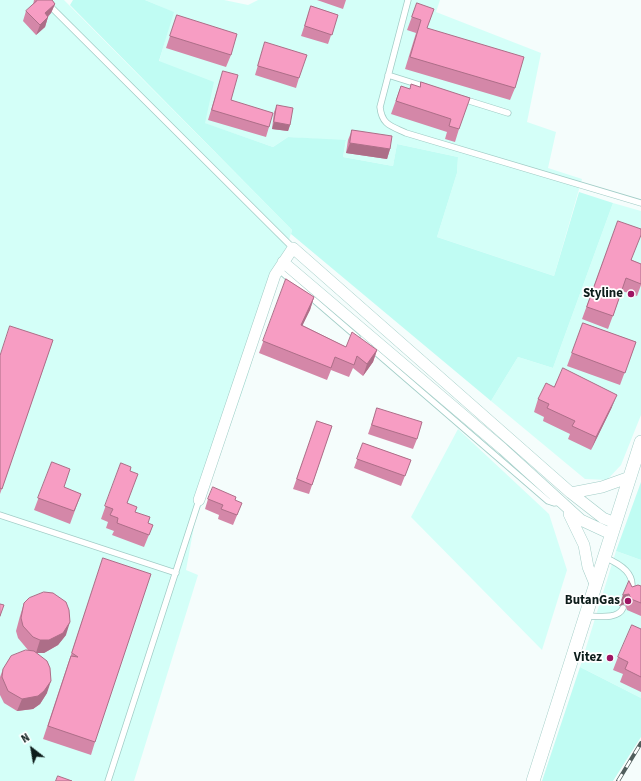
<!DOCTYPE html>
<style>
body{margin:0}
#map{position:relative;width:641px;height:781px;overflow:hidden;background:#f5fdfc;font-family:"Source Sans 3",sans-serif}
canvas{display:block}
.north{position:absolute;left:12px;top:729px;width:40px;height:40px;-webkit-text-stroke:3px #fff;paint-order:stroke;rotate:329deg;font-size:11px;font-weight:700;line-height:16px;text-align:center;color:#0d1d1b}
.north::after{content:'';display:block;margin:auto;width:14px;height:18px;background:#0d1d1b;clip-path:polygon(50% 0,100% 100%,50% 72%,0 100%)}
</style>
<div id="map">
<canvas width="641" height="781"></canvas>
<div class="north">N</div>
</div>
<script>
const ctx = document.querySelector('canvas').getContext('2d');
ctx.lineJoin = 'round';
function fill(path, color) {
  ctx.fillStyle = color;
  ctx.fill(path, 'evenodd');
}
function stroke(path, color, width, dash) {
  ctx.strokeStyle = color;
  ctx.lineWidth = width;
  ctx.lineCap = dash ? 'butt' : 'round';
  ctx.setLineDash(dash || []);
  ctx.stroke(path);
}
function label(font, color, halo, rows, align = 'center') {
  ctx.font = font + ' "Source Sans 3",sans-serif';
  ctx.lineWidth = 3.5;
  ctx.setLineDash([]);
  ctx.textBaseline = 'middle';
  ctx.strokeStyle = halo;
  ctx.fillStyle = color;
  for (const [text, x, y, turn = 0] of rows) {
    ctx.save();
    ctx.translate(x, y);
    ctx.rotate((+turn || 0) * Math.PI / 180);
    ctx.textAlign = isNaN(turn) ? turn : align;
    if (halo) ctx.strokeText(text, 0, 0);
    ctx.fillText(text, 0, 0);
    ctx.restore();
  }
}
const built = new Path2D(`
 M0 0H64L292 230 247 378 210 484 195 521 186 570 198 575 134 781H0Z
 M145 0H224L248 5 258 0H440L436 12 541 53 527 122 556 132 548 168 582 179 554 276 437 237 457 173 458 157 397 144 393 166 343 157 346 141 288 137 273 147 204 123 159 62 173 12Z
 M613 203 641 211V415L621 465 607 480 585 479 491 401 518 357 553 368Z
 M458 429 549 514 567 570 542 650 411 517Z
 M616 551 641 560V698L580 667Z`);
const green = new Path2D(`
 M73 0H145L174 12 159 61 214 82 205 123 273 147 288 137 346 140 343 157 393 166 397 144 458 157 457 173 437 237 554 276 579 192 613 203 553 368 518 357 491 401 291 234 292 230 70 5Z
 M641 482V560L616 551Z
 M580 667 641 698V737L613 781H542Z`);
const service = new Path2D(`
 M44 0 293 248
 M408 0 380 107C382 125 391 126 406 133L641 203
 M388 75 426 87
 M463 99 508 113
 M278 269 357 337
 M372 349 548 501 554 503 561 502
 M0 515 176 573
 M604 557C620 564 638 574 630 594
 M586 616C597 616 618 620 623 608
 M108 781 199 500`);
const minor = new Path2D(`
 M283 262 503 449 581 520 611 534
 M571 493 602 487 630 477
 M199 500 275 275 293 248 571 493 603 518 615 523
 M569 514 584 545 588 567 595 584`);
const tertiary = new Path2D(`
 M533 781 641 442`);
const rail = new Path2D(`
 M618 781 641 743`);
const wall = new Path2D(`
 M34 0H52L55 4 51 13 48 17 45 27 36 35 23 21 26 11 33 5Z
 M317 0H346L343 9Z
 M417 3 427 28 515 88 510 100 405 69 416 33 407 30Z
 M311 6 338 15 328 44 301 36Z
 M177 15 231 55 226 67 166 48Z
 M265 42 299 78 296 88 255 75Z
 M223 71 231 100 269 127 266 137 208 120 220 81Z
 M421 82 459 129 455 142 445 139 447 132 391 114 401 86 409 89 420 87Z
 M277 105 290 125 288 131 272 129 274 112Z
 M352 130 390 149 387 159 346 153 348 140Z
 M618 221 632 260 641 264V285L637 296 622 291 608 329 582 319Z
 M286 279 314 297 310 310 302 325 346 347 377 350 373 362 363 376 353 368 349 377 331 370 327 380 259 353Z
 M583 323 636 342 620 385 567 366Z
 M53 340 0 494V355Z
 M554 387 612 407 591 450 568 439 570 434 543 421 544 417 534 412 538 399Z
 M377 408 417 439 413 449 368 434Z
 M317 421 332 426 309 494 293 489Z
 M363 443 411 460 401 486 354 468Z
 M52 462 64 487 81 494 70 524 34 510Z
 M121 463 130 471 127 503 135 512 148 523 153 525 144 547 112 535 114 531 106 528 108 522 101 519Z
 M208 499 235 500 238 513 233 525 218 519 219 515 205 509Z
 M103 558 95 742 91 755 43 739Z
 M641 586V616L627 610 625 604 619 606 632 587Z
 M24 603 66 635 58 645 44 653H36L47 693 40 704 33 709 17 711 4 703 0 695V677L3 669 31 651 28 650 18 638 16 631 20 616Z
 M641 629V692L620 682 623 674 613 670 618 657Z`);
const shadedWall = new Path2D(`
 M55 4 51 13 41 23 45 13Z
 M48 17 45 27 36 35 40 25Z
 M274 122 290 125 288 131 272 129Z
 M350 143 390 149 387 159 346 153Z
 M314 297 310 310 297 337 301 325Z
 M377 350 373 362 363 376 367 364Z
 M617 395 612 407 591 450 596 437Z
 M629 594 625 604 619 606 623 595Z
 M70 622 66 635 58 645 44 653H36L40 640Z
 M51 681 47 693 40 704 33 709 17 711 22 699Z`);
const building = new Path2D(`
 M38 0H52L55 4 45 13 48 17 40 25 26 11Z
 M417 3 434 9 427 28 524 57 515 88 410 57 421 20 412 17Z
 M311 6 338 15 332 35 305 26Z
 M177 15 237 34 231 55 170 36Z
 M265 42 307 55 299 78 258 66Z
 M223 71 238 75 231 100 273 113 269 127 212 110Z
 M421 82 470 98 459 129 449 126 451 119 396 101 401 86 410 89 411 84 420 87Z
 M277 105 293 108 290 125 274 122Z
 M352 130 392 136 390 149 350 143Z
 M618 221 641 229V235L631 260 641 264V284L626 278 613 316 587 307Z
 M286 279 314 297 301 325 346 347 352 332 377 350 367 364 357 356 354 365 335 357 331 368 263 341Z
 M583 323 636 342 625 373 572 353Z
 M10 326 53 340 2 489 0 488V356Z
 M563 368 617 395 596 437 572 426 575 421 547 408 549 404 538 399 546 383 554 387Z
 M377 408 422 422 417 439 372 425Z
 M317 421 332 426 312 485 297 479Z
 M363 443 411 460 405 476 357 459Z
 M52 462 70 469 64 487 81 494 74 511 38 498Z
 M121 463 131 467 130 471 138 474 127 503 137 507 135 512 150 517 148 523 153 525 149 535 117 523 118 518 110 515 113 509 105 506Z
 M213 487 236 497 235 500 242 503 237 515 221 509 223 505 208 499Z
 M103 558 151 574 95 742 48 726 71 656 78 657 72 653Z
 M629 581 632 587 638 585 641 586V603L631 599 629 594 623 595Z
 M44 592 53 593 66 602 69 610 70 622 63 633 49 640H40L33 637 23 626 21 618 24 603 29 598Z
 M0 604 4 605 0 616Z
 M632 625 641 629V677L625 669 628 662 618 657Z
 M26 650 34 651 47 661 50 668 51 681 44 691 38 696 22 699 8 691 2 677 3 669 11 656Z
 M58 776 72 781H56Z`);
const markers = [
 [631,294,4,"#9e1563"],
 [628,601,4,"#9e1563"],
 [610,658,4,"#9e1563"]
];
const poiNames = [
 ["Styline",623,294],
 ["ButanGas",620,601],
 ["Vitez",602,658]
];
fill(built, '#d4fff8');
fill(green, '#c0fcf3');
stroke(service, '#a2cdc7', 7);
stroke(minor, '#a2cdc7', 12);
stroke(tertiary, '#a2cdc7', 14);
stroke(service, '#fff', 5.5);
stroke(minor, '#fff', 11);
stroke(tertiary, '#fff', 13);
stroke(rail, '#515e5d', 4);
stroke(rail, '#fff', 2.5, [8]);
fill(wall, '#d487a8');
fill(shadedWall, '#ad6e88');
fill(building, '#f79dc3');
stroke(building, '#ad6e88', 1);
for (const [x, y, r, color] of markers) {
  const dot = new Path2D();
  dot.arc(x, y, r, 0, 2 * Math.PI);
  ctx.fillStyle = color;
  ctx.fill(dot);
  stroke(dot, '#fff', 1.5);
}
label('bold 13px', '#0d1d1b', '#fff', poiNames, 'right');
</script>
